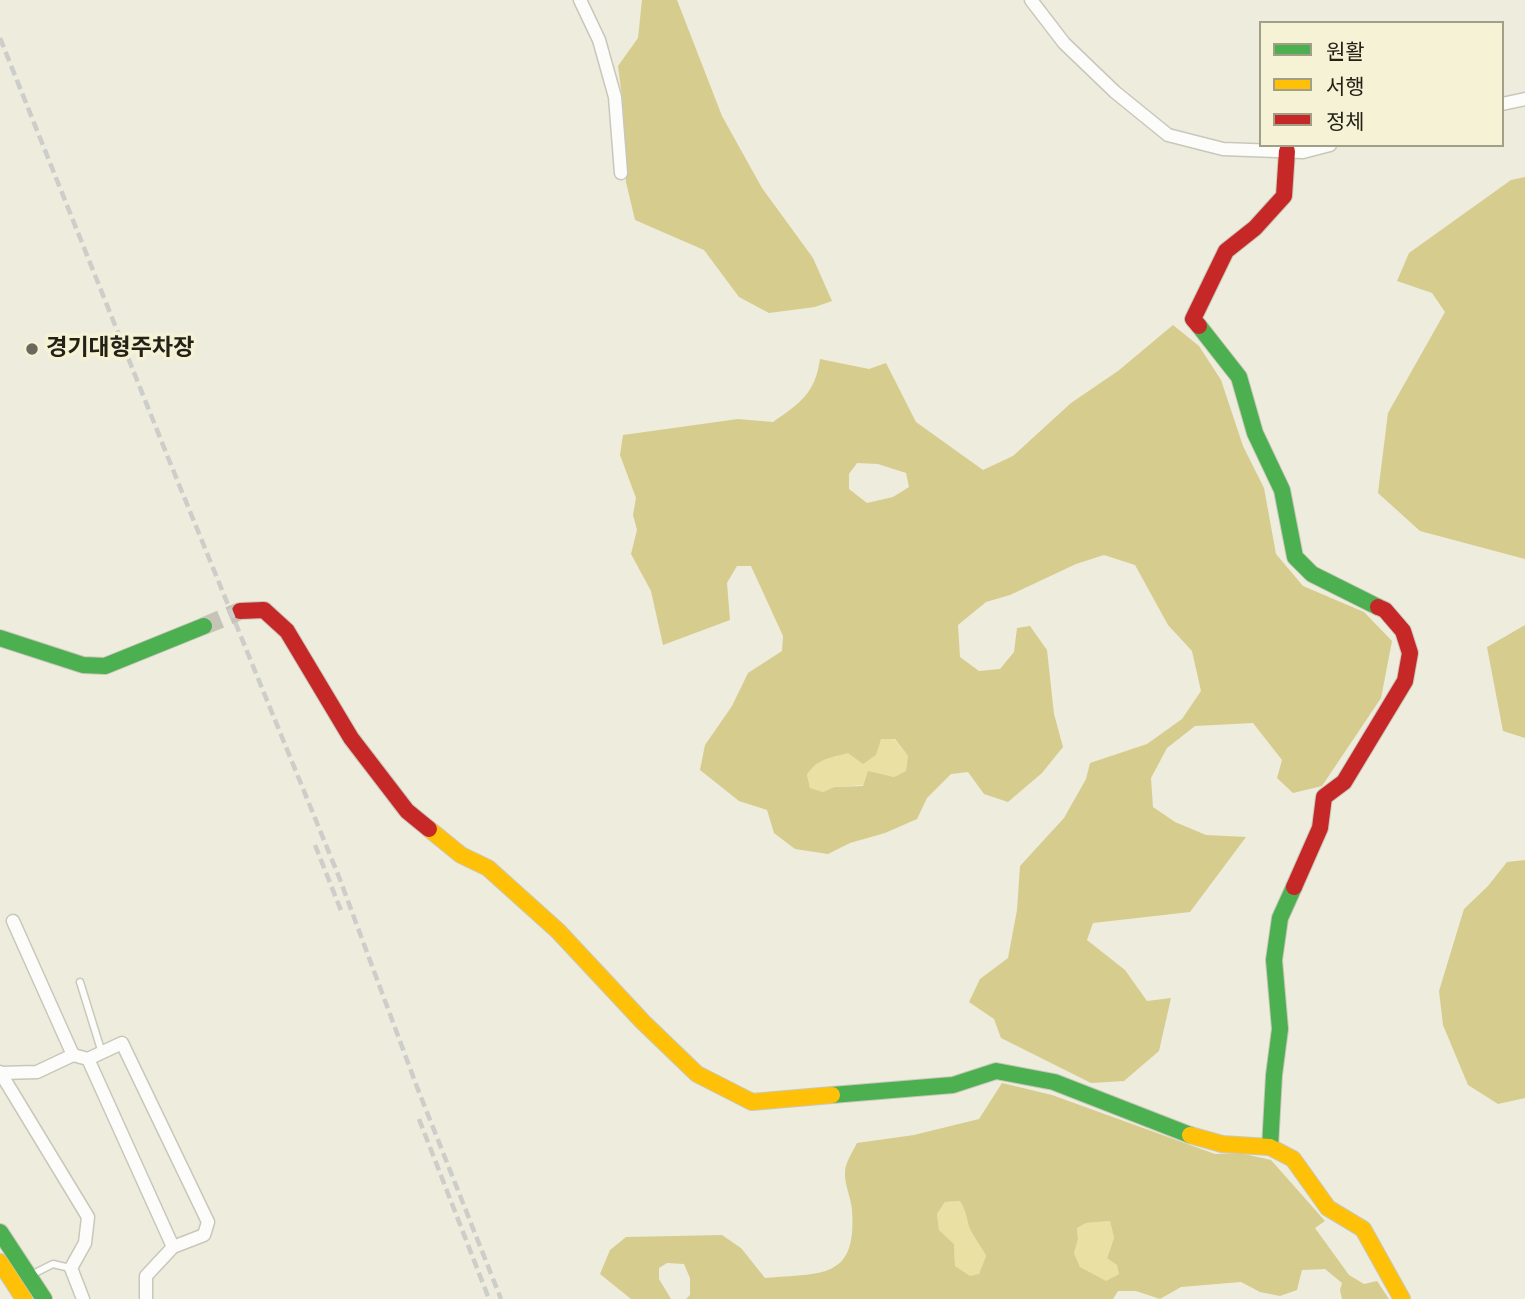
<!DOCTYPE html>
<meta charset="utf-8">
<style>
body{margin:0}
#map{position:relative;width:1525px;height:1299px;overflow:hidden;background:#eeecdd;font-family:"Space Grotesk","Noto Sans KR",sans-serif}
canvas{display:block}
.legend{position:absolute;left:1259px;top:21px;width:245px;height:126px;box-sizing:border-box;background:#f6f2d5;border:2px solid #a29f89;margin:0;padding:9px 12px;list-style:none;font-size:21px;color:#242218}
.legend li{display:flex;align-items:center;gap:14px;height:35px}
.legend b{width:35px;border:2px solid #a29f89}
</style>
<div id="map">
<canvas width="1525" height="1299"></canvas>
<ul class="legend">
<li><b style="height:9px;background:#4caf50"></b>원활</li>
<li><b style="height:9px;background:#ffc107"></b>서행</li>
<li><b style="height:9px;background:#c62828"></b>정체</li>
</ul>
</div>
<script>
const ctx = document.querySelector('canvas').getContext('2d');
ctx.lineJoin = 'round';
function fill(path, color) {
  ctx.fillStyle = color;
  ctx.fill(path, 'evenodd');
}
function stroke(path, color, width, dash) {
  ctx.strokeStyle = color;
  ctx.lineWidth = width;
  ctx.lineCap = dash ? 'butt' : 'round';
  ctx.setLineDash(dash || []);
  ctx.stroke(path);
}
function label(font, color, halo, rows, align = 'center') {
  ctx.font = font + ' "Space Grotesk","Noto Sans KR",sans-serif';
  ctx.lineWidth = 7;
  ctx.setLineDash([]);
  ctx.textBaseline = 'middle';
  ctx.strokeStyle = halo;
  ctx.fillStyle = color;
  for (const [text, x, y, turn = 0] of rows) {
    ctx.save();
    ctx.translate(x, y);
    ctx.rotate((+turn || 0) * Math.PI / 180);
    ctx.textAlign = isNaN(turn) ? turn : align;
    if (halo) ctx.strokeText(text, 0, 0);
    ctx.fillText(text, 0, 0);
    ctx.restore();
  }
}
const green = new Path2D(`
 M881 739H894L908 756 906 771 894 777 868 772 863 785 834 787 823 792 810 788 807 775 812 766 826 757H835Z
 M961 1201C966 1211 966 1221 970 1229 974 1239 981 1246 986 1256L979 1274 970 1277 955 1266 954 1244 939 1230 937 1214 945 1202Z
 M1110 1221 1114 1238 1107 1257 1117 1265 1119 1274 1106 1282 1080 1267 1074 1253 1078 1239 1077 1228 1086 1223Z`);
const forest = new Path2D(`
 M642 0H677L722 116 762 188 813 258 832 301 815 307 769 313 739 297 704 250 635 220 626 182 623 105 618 66 638 38Z
 M1525 177V559L1420 531 1378 493 1388 413 1445 312 1432 293 1397 281 1409 253 1511 180Z
 M1173 325 1199 346 1221 380 1243 446 1264 488 1276 554 1303 586 1364 612 1392 641 1381 698 1322 786 1293 793 1277 778 1282 760 1253 723 1195 726 1167 748 1151 778 1153 807 1175 822 1206 835 1246 837 1190 912 1093 923 1087 940 1125 970 1147 1001 1171 998 1159 1051 1124 1081 1091 1083 1001 1038 994 1019 969 1002 980 979 1008 958 1017 910 1020 866 1064 818 1086 779 1090 763 1147 744 1182 719 1201 691 1192 651 1168 625 1135 565 1104 555 1076 564 1010 595 986 602 958 625 960 657 979 671 1000 669 1014 652 1017 628 1030 626 1047 650 1054 714 1063 747 1042 773 1008 802 984 794 968 772 951 774 927 798 917 819 885 833 850 843 828 854 795 849 774 833 767 810 739 801 700 770 705 745 732 706 748 673 782 651 783 636 751 566H737L727 583 730 620 663 645 651 591 631 554 637 530 633 515 636 498 620 455 623 435 738 419 773 422C800 403 815 394 820 359L869 369 886 363 916 422 983 470 1013 456 1071 403 1118 371ZM857 463 878 464 906 473 909 487 893 497 867 503 849 489V474ZM881 739H895L908 756 906 771 894 777 868 771 863 786 834 787 823 792 810 788 807 775C817 758 831 758 848 753L863 764 876 755Z
 M1525 625V738L1503 731 1487 647Z
 M1525 860V1098L1498 1104 1468 1085 1443 1025 1439 991 1464 909 1488 886 1507 862Z
 M1002 1083 1052 1095 1215 1154 1240 1153 1271 1160 1325 1221 1315 1228 1349 1275 1364 1284 1377 1281 1389 1299H1342L1340 1290 1342 1283 1325 1269 1302 1270 1297 1290 1280 1296 1260 1292 1241 1282 1181 1287 1160 1299 1136 1291H1118L1113 1299H686L690 1295V1278L684 1264 667 1263 659 1268V1279L671 1299H631L600 1274 610 1250 626 1237 722 1235 741 1248 765 1278C822 1273 857 1280 852 1210 851 1197 844 1184 845 1172 845 1163 853 1151 857 1143L914 1135 979 1119ZM960 1201C967 1212 966 1220 970 1229 974 1238 981 1246 986 1256L979 1274 970 1276 955 1266 954 1244 939 1230 937 1214 945 1202ZM1110 1221 1114 1238 1107 1258 1117 1265 1119 1274 1106 1281 1080 1267 1074 1253 1078 1239 1077 1228 1086 1223Z`);
const secondaryTunnel = new Path2D(`
 M204 626 240 611`);
const lane = new Path2D(`
 M80 982 102 1053
 M31 1275 53 1264 70 1268`);
const street = new Path2D(`
 M580 0 599 40 615 97 621 173
 M1031 0 1064 43 1115 92 1168 135 1223 149 1303 152 1330 145
 M1502 104 1525 99
 M13 921 73 1055 88 1059 173 1247 146 1276V1299
 M88 1059 122 1043 208 1222 204 1235 173 1247
 M0 1072 88 1217 85 1243 71 1268 83 1299
 M1 1073 37 1072 73 1055`);
const fast = new Path2D(`
 M1199 326 1239 377 1255 433 1282 490 1295 557 1312 574 1378 607
 M0 638 83 665 105 666 204 626
 M832 1095 953 1085 996 1071 1054 1082 1190 1135
 M1270 1147 1274 1075 1280 1029 1274 960 1280 918 1294 887
 M0 1232 44 1299`);
const slow = new Path2D(`
 M429 829 461 855 488 868 558 931 643 1022 697 1074 752 1102 832 1095
 M1190 1135 1222 1144 1270 1147 1293 1159 1328 1208 1363 1229 1402 1299
 M0 1262 24 1299`);
const jam = new Path2D(`
 M1199 326 1193 319 1226 251 1255 228 1284 196 1287 151
 M240 611 264 610 287 631 351 738 407 811 429 829
 M1294 887 1320 828 1324 797 1344 782 1405 681 1410 653 1403 631 1385 610 1378 607`);
const rail = new Path2D(`
 M0 38 169 460 339 877 417 1087 501 1299
 M315 845 342 913
 M419 1119 489 1299`);
const markers = [
 [32,349,7,"#6b695d"]
];
const poiNames = [
 ["경기대형주차장",46,349]
];
fill(green, '#eae0a3');
fill(forest, '#d6cc8e');
stroke(secondaryTunnel, '#c6c4b6', 18, [18, 9]);
stroke(lane, '#c9c7ba', 9);
stroke(street, '#c9c7ba', 15);
stroke(fast, '#c9c7ba', 18);
stroke(slow, '#c9c7ba', 18);
stroke(jam, '#c9c7ba', 18);
stroke(lane, '#fcfcfa', 6);
stroke(street, '#fcfcfa', 12);
stroke(fast, '#4caf50', 16);
stroke(slow, '#ffc107', 16);
stroke(jam, '#c62828', 16);
stroke(rail, '#cdcdc9', 4.5, [10, 5]);
for (const [x, y, r, color] of markers) {
  const dot = new Path2D();
  dot.arc(x, y, r, 0, 2 * Math.PI);
  ctx.fillStyle = color;
  ctx.fill(dot);
  stroke(dot, '#f6f2d5', 2.5);
}
label('bold 23px', '#242218', '#f6f2d5', poiNames, 'left');
</script>
